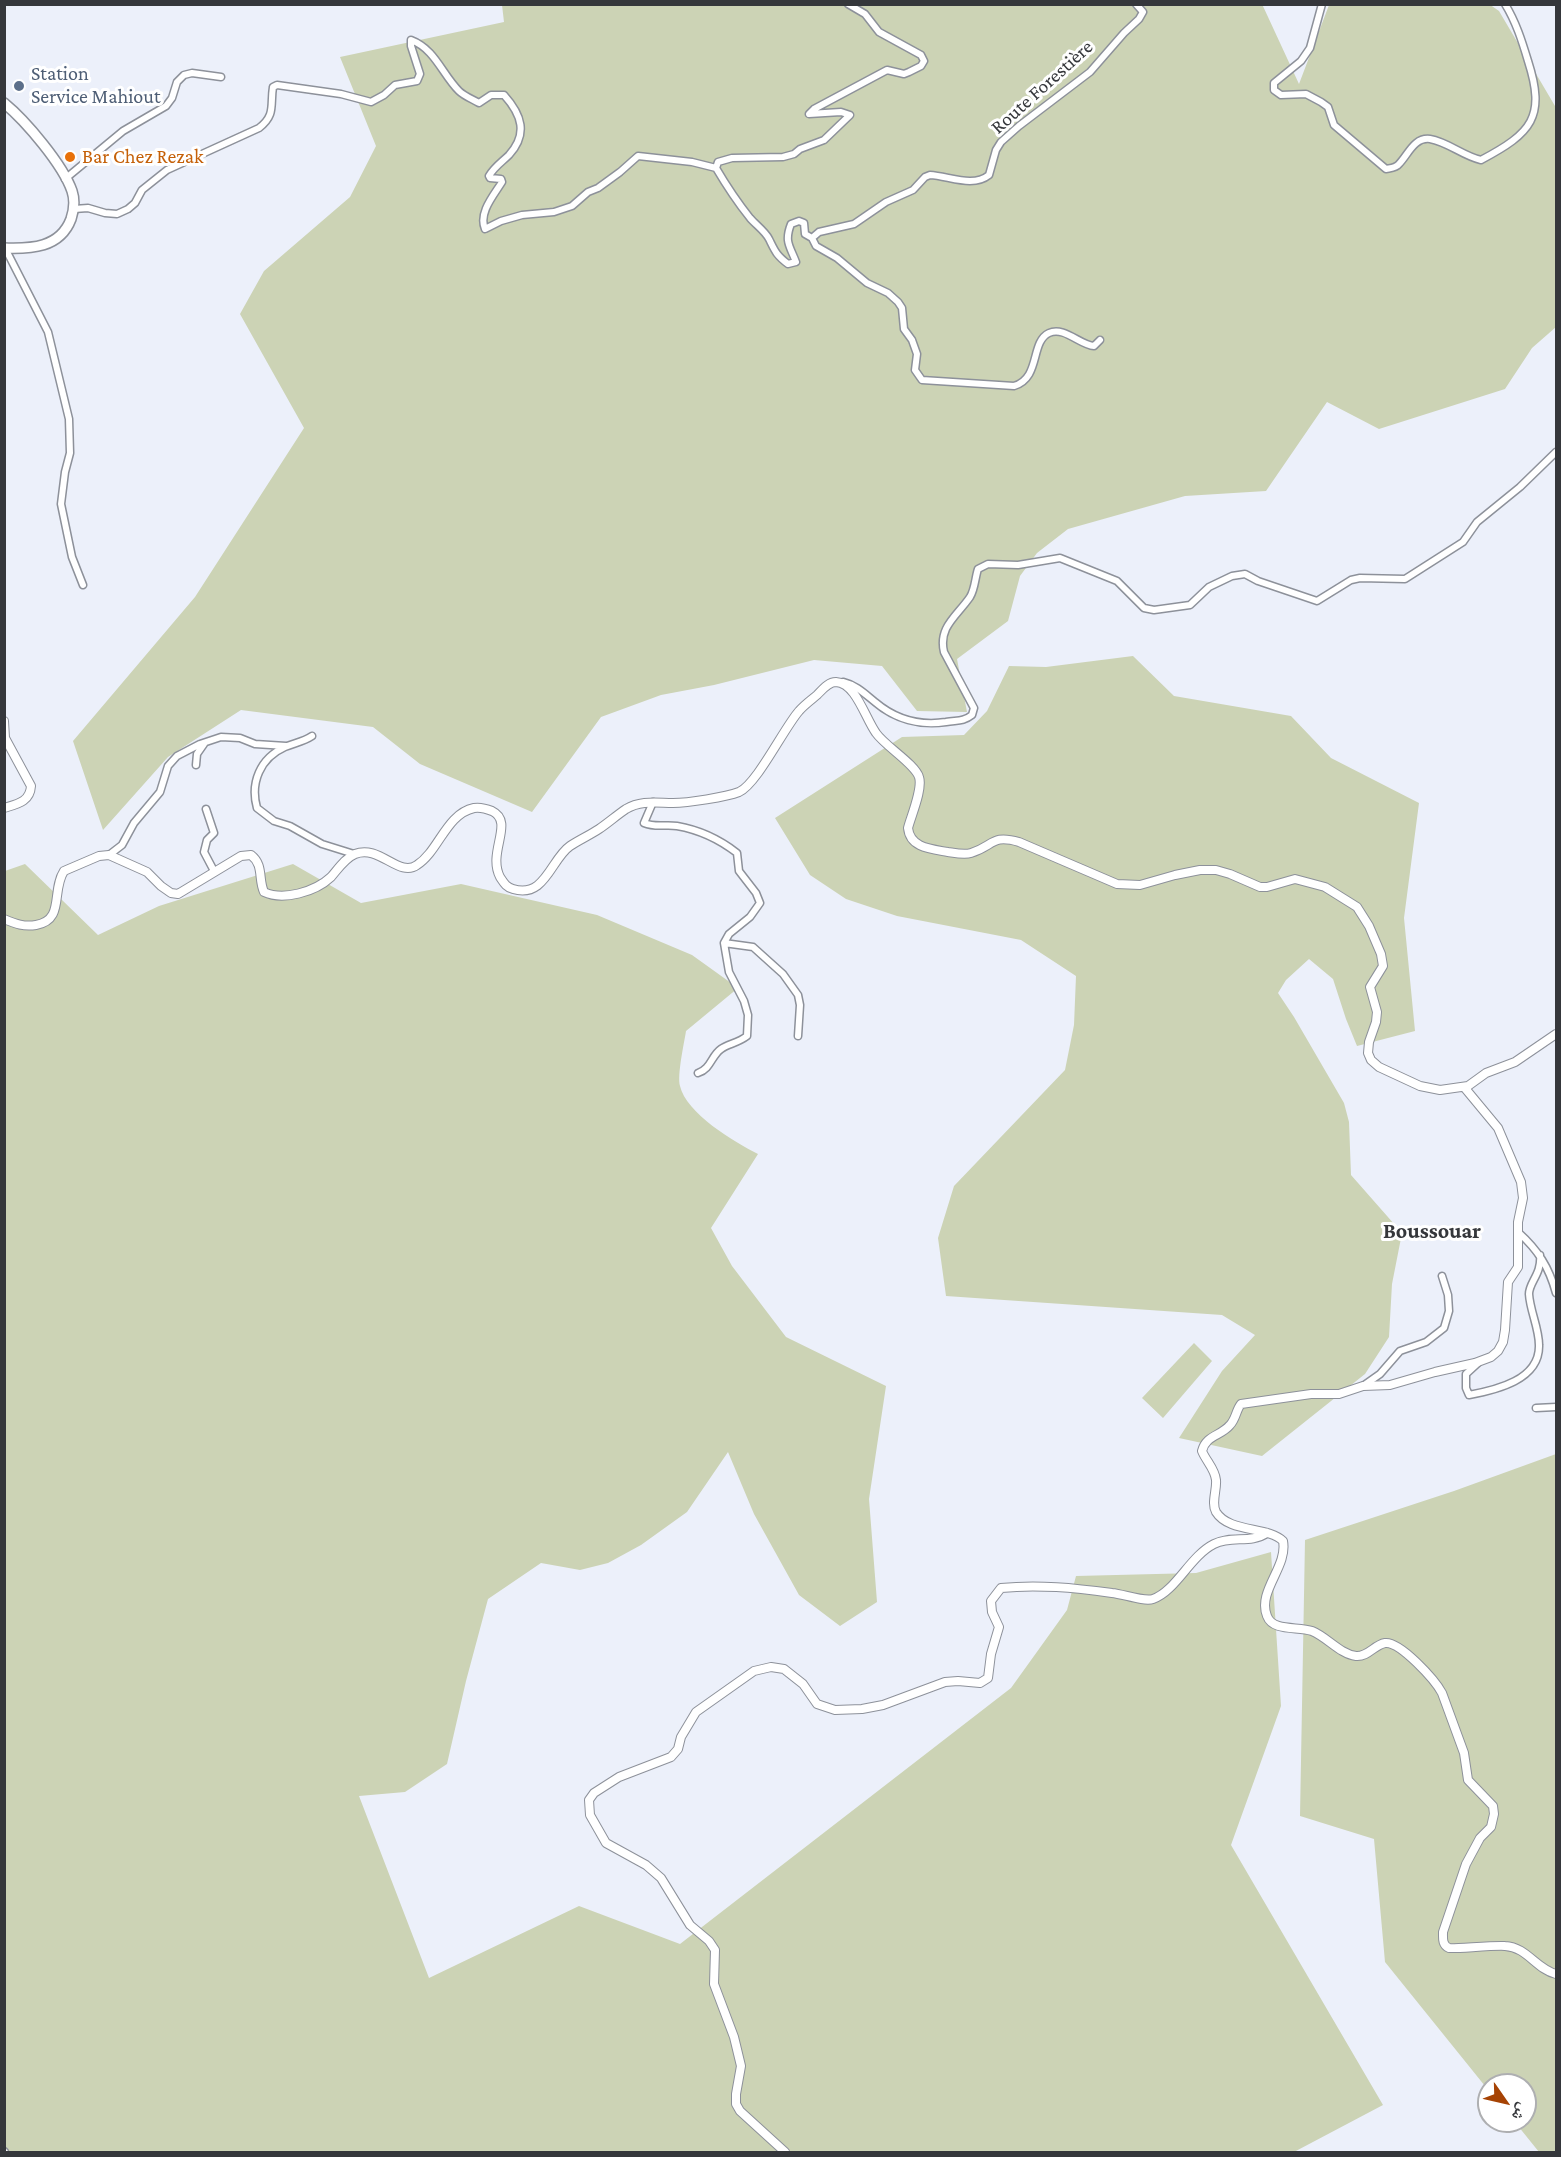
<!DOCTYPE html>
<meta charset="utf-8">
<style>
body{margin:0}
#map{position:relative;width:1561px;height:2157px;overflow:hidden;background:#ecf0fa;font-family:"Crimson Pro","Noto Naskh Arabic",serif}
canvas{display:block}
.frame{position:absolute;inset:0;border:6px solid #35373b;pointer-events:none}
.north{position:absolute;left:1477px;top:2073px;width:60px;height:60px;box-sizing:border-box;background:#fff;border:2px solid #aeafb1;border-radius:50%;rotate:124deg;font-size:16px;font-weight:700;line-height:24px;text-align:center;color:#35373b}
.north::after{content:'';display:block;margin:auto;width:21px;height:27px;background:#a64304;clip-path:polygon(50% 0,100% 100%,50% 72%,0 100%)}
</style>
<div id="map">
<canvas width="1561" height="2157"></canvas>
<div class="frame"></div>
<div class="north">ش</div>
</div>
<script>
const ctx = document.querySelector('canvas').getContext('2d');
ctx.lineJoin = 'round';
function fill(path, color) {
  ctx.fillStyle = color;
  ctx.fill(path, 'evenodd');
}
function stroke(path, color, width, dash) {
  ctx.strokeStyle = color;
  ctx.lineWidth = width;
  ctx.lineCap = dash ? 'butt' : 'round';
  ctx.setLineDash(dash || []);
  ctx.stroke(path);
}
function label(font, color, halo, rows, align = 'center') {
  ctx.font = font + ' "Crimson Pro",serif';
  ctx.lineWidth = 6;
  ctx.setLineDash([]);
  ctx.textBaseline = 'middle';
  ctx.strokeStyle = halo;
  ctx.fillStyle = color;
  for (const [text, x, y, turn = 0] of rows) {
    ctx.save();
    ctx.translate(x, y);
    ctx.rotate((+turn || 0) * Math.PI / 180);
    ctx.textAlign = isNaN(turn) ? turn : align;
    if (halo) ctx.strokeText(text, 0, 0);
    ctx.fillText(text, 0, 0);
    ctx.restore();
  }
}
const green = new Path2D(`
 M1262 4 1299 84 1329 5 1489 4 1499 11 1555 106H1556V327L1532 348 1505 389 1379 429 1327 402 1266 491 1185 496 1068 529 1037 553 1020 576 1008 621 957 659 967 712 917 711 882 666 814 660 714 685 661 695 601 717 532 812 420 764 373 727 241 710 168 757 103 830 73 741 195 597 304 428 240 314 264 271 350 197 376 146 340 57 504 22 502 5Z
 M1133 656 1174 696 1291 716 1331 758 1419 803 1404 918 1415 1031 1357 1046 1346 1019 1333 979 1309 959 1286 980 1278 993 1294 1017 1344 1103 1349 1122 1351 1175 1402 1233 1392 1284 1389 1337 1365 1374 1262 1456 1179 1438 1222 1371 1255 1335 1222 1315 946 1296 938 1238 954 1186 1065 1070 1074 1025 1076 976 1021 940 897 916 846 899 810 875 775 818 902 737 964 735 987 711 1009 666 1046 667Z
 M25 864 98 935 159 906 293 864 361 903 461 884 597 915 692 955 738 988 686 1031C684 1044 677 1075 680 1086 686 1113 734 1142 758 1154L711 1228 732 1266 786 1337 886 1386 869 1499 877 1602 840 1626 799 1595 754 1514 728 1452 687 1512 641 1545 608 1563 580 1570 541 1563 488 1599 466 1681 447 1764 405 1792 359 1796 429 1978 579 1906 680 1944 1011 1688 1067 1610 1076 1576 1196 1573 1271 1552 1281 1706 1231 1845 1383 2105 1294 2152H5V871Z
 M1194 1343 1212 1361 1163 1418 1142 1398Z
 M1556 1454V2152H1539L1514 2121H1525V2085H1489V2091L1385 1962 1374 1839 1300 1816 1305 1540 1454 1491Z`);
const minor = new Path2D(`
 M1322 4 1310 48 1301 61 1274 83V90L1281 95 1306 94 1321 102 1328 107 1334 125 1386 169C1391 168 1396 168 1399 164 1408 155 1414 137 1430 139 1448 142 1463 156 1481 160 1532 133 1546 117 1528 61 1522 41 1516 22 1505 4
 M65 179 123 131 166 106 172 98 177 82 184 75 192 73 221 77
 M74 209 88 208 105 213 117 214 128 209 135 203 142 190 167 170 259 128C276 115 270 105 273 87L277 85 341 94 371 102 384 95 395 85 417 81 420 74 411 46V40C435 49 442 74 459 91 464 96 472 99 479 103L491 95H504C522 115 528 134 509 155 502 162 494 167 489 176L490 178 501 179 502 182C494 195 478 213 485 229L501 221 522 215 554 212 572 206 588 192 598 188 620 172 638 156 692 162 716 168
 M812 238 805 234 804 223 799 221 791 224C784 242 790 246 796 262L788 264C776 255 775 251 769 239 765 231 756 225 750 218 738 203 726 185 716 168L718 162 732 158 783 157 794 154 800 149 824 140 850 115 841 112 809 114 814 109 887 70 904 74 909 72 921 66 924 61 921 55 879 32 865 14 848 4
 M5 248 48 332 69 419 70 453 65 472 61 504 72 557 83 585
 M1100 340 1094 346C1080 345 1064 326 1049 333 1030 342 1041 378 1014 386L922 380 915 370 917 354 912 340 904 329 902 308 898 302 888 293 867 283 837 258 816 246 812 238 819 232 854 224 886 202 913 190 925 177 930 175C949 176 973 188 989 175L996 150 1001 142 1019 126 1090 72 1124 33 1139 19 1143 12 1136 4
 M843 682C856 685 865 694 875 702 895 719 920 726 946 722 957 720 963 722 972 715L974 708 944 652C938 627 957 616 970 597 975 589 975 578 978 569L988 564 1018 565 1060 558 1117 581 1144 608 1154 610 1190 605 1209 587 1232 576 1245 574 1258 581 1317 601 1351 580 1360 578 1405 579 1463 542 1477 522 1520 487 1556 452
 M312 736C303 742 294 743 285 747 260 758 250 783 257 808L274 821 290 826 322 844 354 854
 M196 765 197 754 204 744
 M653 802 644 823C656 828 665 824 677 826 700 830 719 839 737 853L739 871 756 893 760 903 750 917 729 934 724 943 729 972 744 1001 748 1015 747 1036C738 1043 728 1044 721 1049 711 1056 711 1069 698 1073
 M206 809 214 833 207 840 204 852 214 871
 M109 855 122 845 134 823 160 792 168 766 177 756 200 744 221 737 240 738 255 744 286 746
 M724 943 753 947 783 974 798 995 800 1005 798 1036
 M1518 1232C1538 1250 1549 1267 1556 1293
 M1478 1363 1466 1374V1388L1469 1395C1496 1390 1540 1380 1539 1345 1539 1328 1530 1311 1529 1294 1529 1282 1542 1274 1540 1255
 M1363 1386 1380 1374 1400 1351 1426 1342 1444 1328 1449 1311 1448 1295 1442 1276
 M1536 1408 1556 1407
 M4 2151 5 2152`);
const tertiary = new Path2D(`
 M4 721 5 738 31 786C30 802 17 804 4 808
 M4 919C16 924 24 927 36 925 65 920 51 891 64 871L99 856 109 855 147 872 161 886 171 893 178 894 241 856 251 855C264 865 258 879 264 892 283 901 315 892 331 877 338 869 345 858 355 854 379 844 399 878 417 865 439 851 446 814 474 808 480 807 487 809 492 811 515 822 487 852 500 877 504 883 506 887 513 889 545 899 551 859 570 846 579 840 590 835 599 829 608 823 617 815 626 809 641 800 657 803 673 803 688 803 726 797 739 792 757 784 784 728 799 711 804 705 811 700 817 695 822 690 828 682 836 682 856 683 865 718 876 733 885 746 915 764 919 777 923 789 911 816 908 828 910 848 931 849 948 852 955 853 964 855 971 853 994 846 991 834 1019 842L1117 884 1140 885 1175 875 1200 870H1216L1230 874 1260 887H1267L1295 879 1325 887 1357 907 1369 926 1381 954 1383 966 1370 987 1377 1012 1376 1022 1369 1042 1368 1053 1371 1060 1379 1067 1420 1086 1440 1090 1468 1086 1486 1073 1515 1062 1556 1034
 M1464 1087 1498 1128 1521 1182 1523 1198 1518 1222V1267L1508 1282 1505 1330 1503 1342 1498 1351 1491 1357 1475 1363 1435 1372 1390 1385 1363 1386 1339 1394H1311L1241 1404C1236 1410 1236 1419 1230 1425 1221 1436 1206 1435 1202 1451 1206 1461 1215 1469 1216 1480 1217 1490 1211 1503 1216 1512 1229 1533 1268 1526 1283 1541 1288 1567 1257 1591 1267 1616 1273 1632 1298 1626 1312 1631 1327 1637 1340 1654 1356 1656 1368 1657 1374 1645 1385 1643 1400 1641 1435 1680 1442 1693L1464 1753 1468 1780 1493 1806 1494 1814 1491 1827 1480 1838 1466 1864 1443 1932C1443 1938 1442 1945 1449 1948 1453 1949 1495 1945 1505 1946 1527 1947 1536 1969 1556 1974
 M785 2152 740 2111 736 2104V2094L741 2066 734 2037 714 1984 715 1950 709 1941 690 1925 661 1878 646 1865 606 1843 590 1815 589 1800 594 1793 619 1777 671 1757 678 1749 681 1737 696 1712 754 1671 771 1667 784 1669 803 1684 817 1704 835 1710 862 1709 883 1705 945 1682 958 1681 980 1683 988 1678 991 1654 999 1627 992 1612 991 1601 1001 1588C1038 1584 1075 1588 1112 1593 1123 1594 1144 1602 1153 1599 1176 1591 1190 1556 1214 1544 1232 1535 1250 1544 1267 1533`);
const secondary = new Path2D(`
 M4 103C26 121 63 165 72 191 75 200 74 210 71 219 60 248 31 249 4 248`);
const markers = [
 [19,86,6,"#5c6f8a"],
 [70,157,6,"#e8710a"]
];
const serviceNames = [
 ["Station",31,74],
 ["Service Mahiout",31,97]
];
const streetNames = [
 ["Route Forestière",1042,87,-42]
];
const foodNames = [
 ["Bar Chez Rezak",82,157]
];
const quarterNames = [
 ["Boussouar",1432,1231]
];
fill(green, '#ccd3b5');
stroke(minor, '#8d919a', 9);
stroke(tertiary, '#8d919a', 10);
stroke(secondary, '#8d919a', 12);
stroke(minor, '#fff', 6);
stroke(tertiary, '#fff', 8);
stroke(secondary, '#fff', 9);
for (const [x, y, r, color] of markers) {
  const dot = new Path2D();
  dot.arc(x, y, r, 0, 2 * Math.PI);
  ctx.fillStyle = color;
  ctx.fill(dot);
  stroke(dot, '#fff', 2);
}
label('20px', '#4e5e75', '#fff', serviceNames, 'left');
label('20px', '#35373b', '#fff', streetNames);
label('20px', '#c56008', '#fff', foodNames, 'left');
label('bold 22px', '#35373b', '#fff', quarterNames);
</script>
